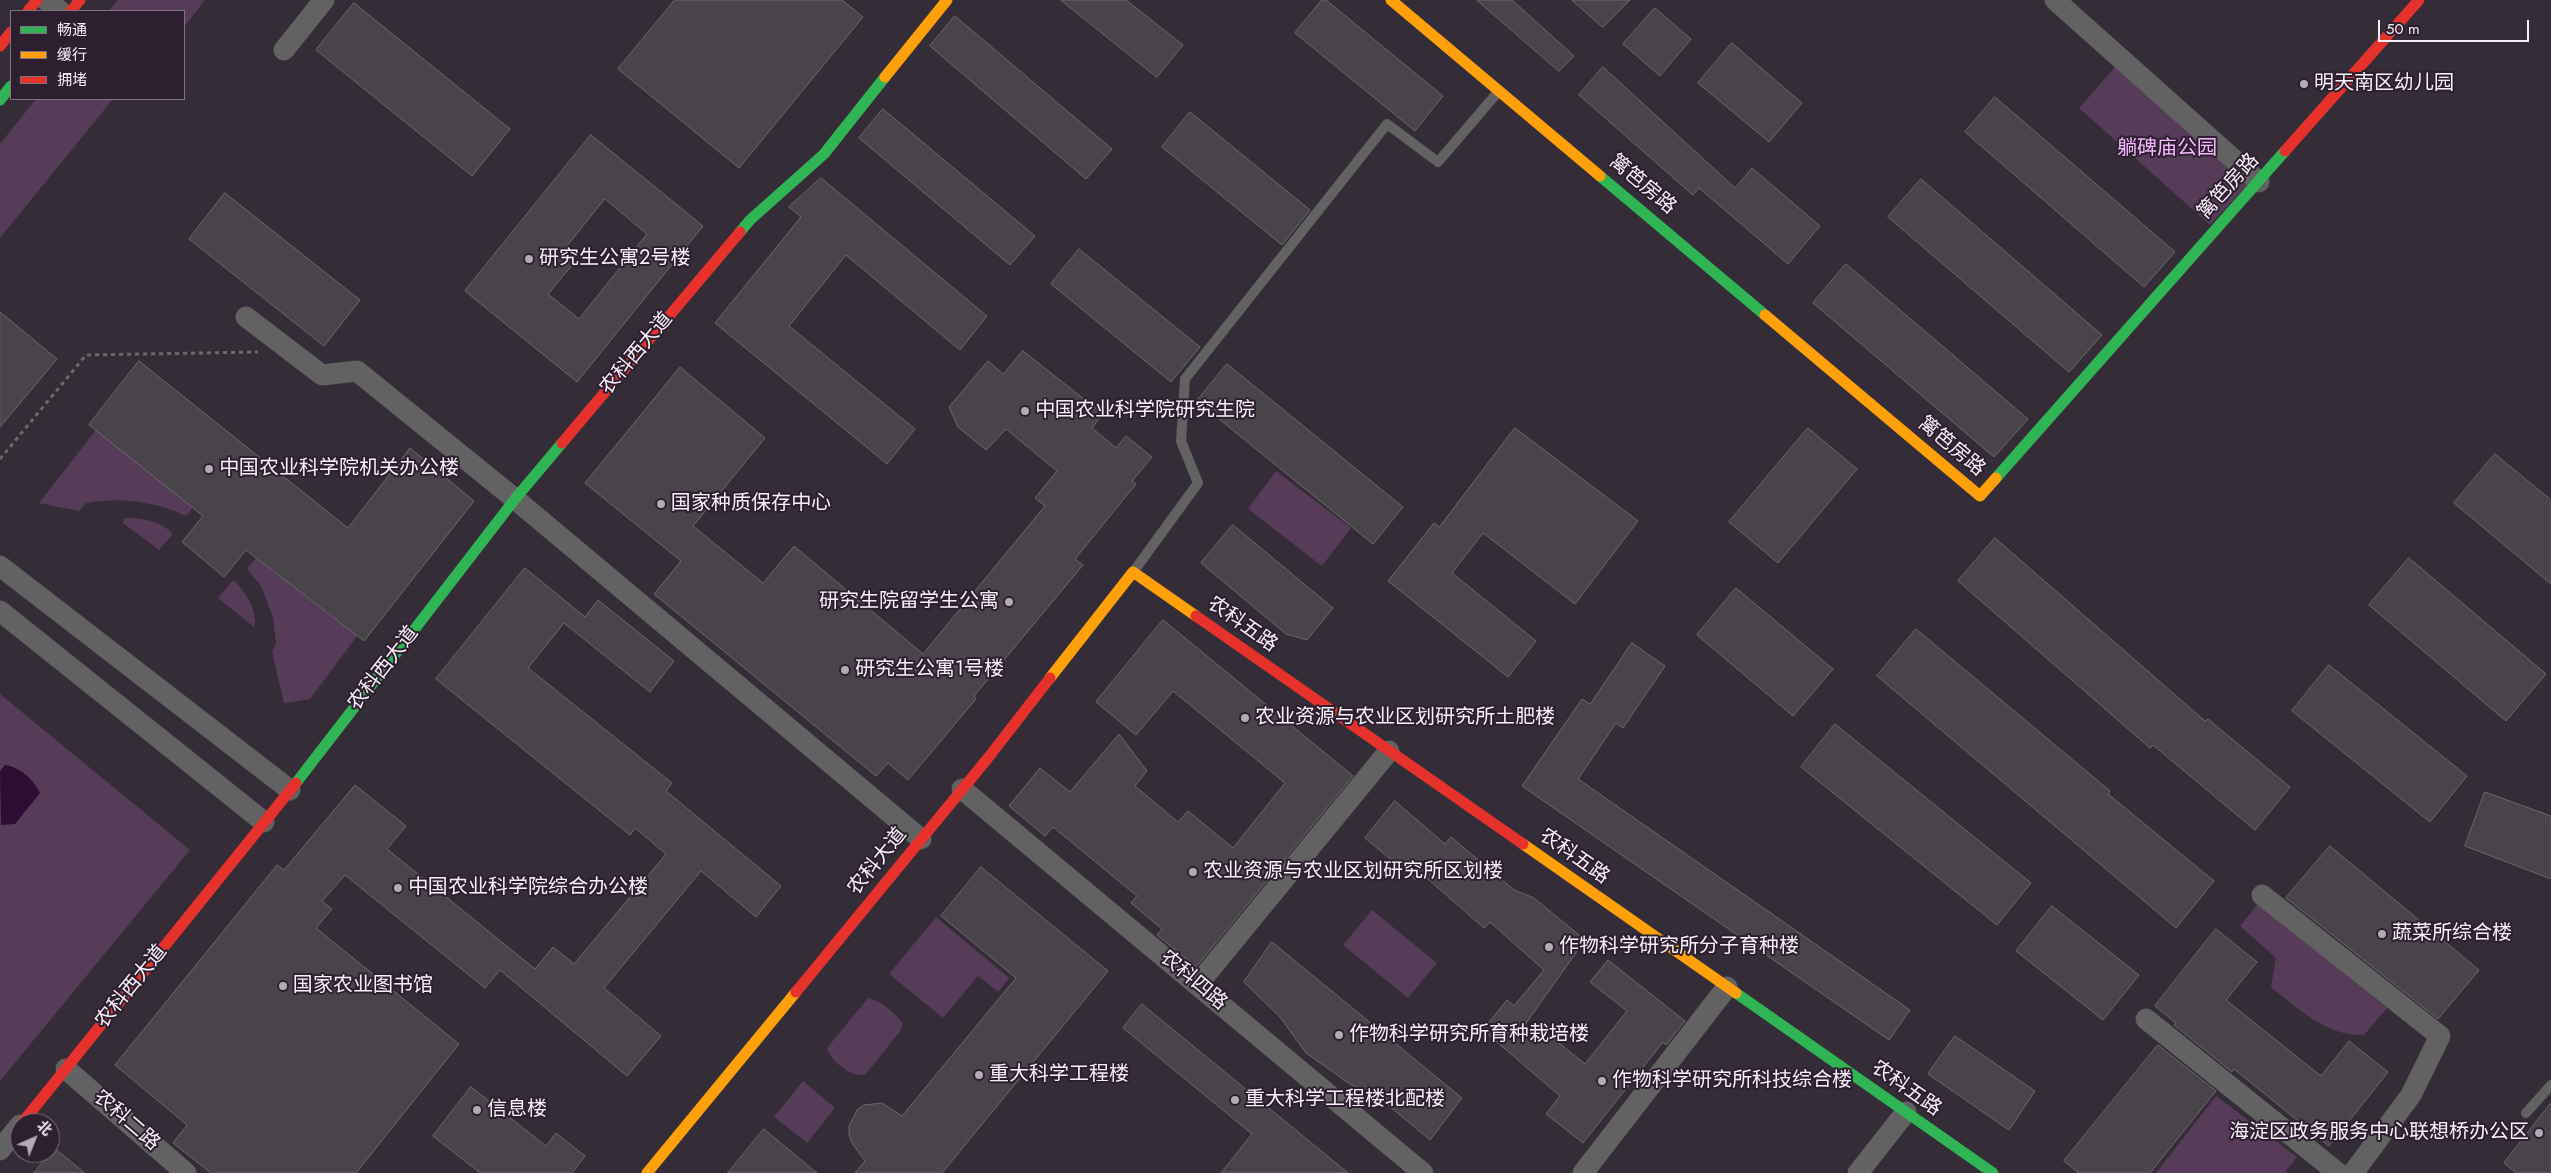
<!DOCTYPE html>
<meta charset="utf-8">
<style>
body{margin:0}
#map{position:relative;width:2551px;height:1173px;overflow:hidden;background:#342c36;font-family:Jost,"Noto Sans SC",sans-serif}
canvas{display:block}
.legend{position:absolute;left:10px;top:10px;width:175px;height:90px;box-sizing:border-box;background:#2d1f2f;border:1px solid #7e7280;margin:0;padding:6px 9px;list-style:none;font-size:15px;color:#f8eef9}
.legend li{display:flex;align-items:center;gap:10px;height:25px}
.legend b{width:25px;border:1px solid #7e7280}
.north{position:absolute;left:10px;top:1113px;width:50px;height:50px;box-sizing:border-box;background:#2d1f2f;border:1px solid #7e7280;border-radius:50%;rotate:44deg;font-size:14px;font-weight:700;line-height:20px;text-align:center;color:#f8eef9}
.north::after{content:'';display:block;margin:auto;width:18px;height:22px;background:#b3aab5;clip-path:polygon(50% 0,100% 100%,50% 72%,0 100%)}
.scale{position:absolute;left:2378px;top:20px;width:151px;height:22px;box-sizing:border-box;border:2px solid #f8eef9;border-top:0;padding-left:6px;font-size:15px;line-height:18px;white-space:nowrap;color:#f8eef9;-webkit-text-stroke:4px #2d1f2f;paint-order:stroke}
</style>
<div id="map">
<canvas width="2551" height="1173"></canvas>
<ul class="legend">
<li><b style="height:6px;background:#30b455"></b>畅通</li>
<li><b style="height:6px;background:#ff9f0a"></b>缓行</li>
<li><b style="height:6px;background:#e5322d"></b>拥堵</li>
</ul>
<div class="north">北</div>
<div class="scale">50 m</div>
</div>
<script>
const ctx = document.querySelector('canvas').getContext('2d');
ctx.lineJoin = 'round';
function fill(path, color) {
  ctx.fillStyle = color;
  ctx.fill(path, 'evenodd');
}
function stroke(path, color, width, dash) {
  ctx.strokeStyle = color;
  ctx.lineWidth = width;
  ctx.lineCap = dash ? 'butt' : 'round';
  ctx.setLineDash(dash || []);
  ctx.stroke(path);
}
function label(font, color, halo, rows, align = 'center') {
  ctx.font = font + ' Jost,"Noto Sans SC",sans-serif';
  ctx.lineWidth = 4;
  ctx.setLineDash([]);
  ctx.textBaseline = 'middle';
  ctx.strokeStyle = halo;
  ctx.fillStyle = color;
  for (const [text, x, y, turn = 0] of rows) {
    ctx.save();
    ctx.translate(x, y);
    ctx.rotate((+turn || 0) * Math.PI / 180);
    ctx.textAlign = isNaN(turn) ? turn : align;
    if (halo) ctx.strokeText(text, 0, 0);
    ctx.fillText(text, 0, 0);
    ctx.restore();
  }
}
const green = new Path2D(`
 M118 0H205L184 27V11H109Z
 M2116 66 2248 184 2210 225 2079 108Z
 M36 99H113L0 238V144Z
 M96 430 193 507 186 516C154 501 120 497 86 503L79 511 39 503Z
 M1276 471 1351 528 1322 566 1248 509Z
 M125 518C143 518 161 521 173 534L159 550 123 523Z
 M256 558 357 636 310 699 284 703 272 652 276 643 273 617 261 586 247 569Z
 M233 580C244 588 259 613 254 627L218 598Z
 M0 694 190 850 0 1081Z
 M2258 904 2387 1008 2364 1035C2328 1037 2297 1008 2271 987L2276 958 2240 926Z
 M1372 910 1437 963 1408 998 1343 945Z
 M936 917 1009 978 998 992 978 976 943 1018 889 974Z
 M868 998C881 1000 896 1014 903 1024L901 1030 866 1074C854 1080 830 1061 827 1048Z
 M803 1081 835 1108 807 1143 774 1117Z
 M2216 1096 2297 1157 2286 1171 2288 1173H2156Z`);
const water = new Path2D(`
 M5 765C20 767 34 780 40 793L15 824 1 825 0 771Z`);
const building = new Path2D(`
 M675 0H842L863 17 739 168 618 69Z
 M1061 0H1126L1183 45 1157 77Z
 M1322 0H1326L1443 96 1415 131 1295 33Z
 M1477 0H1512L1574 56 1559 71Z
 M1572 0H1630L1603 27Z
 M354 3 510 129 472 176 316 50Z
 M1655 8 1691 39 1660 76 1623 44Z
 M955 16 1112 149 1086 179 930 46Z
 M1732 43 1802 103 1769 142 1698 83Z
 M1603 67 1735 188 1752 168 1820 226 1788 264 1699 188 1693 195 1579 95Z
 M1995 97 2175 252 2144 287 1965 132Z
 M883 109 1035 236 1010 265 859 138Z
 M1190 112 1310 210 1282 245 1162 147Z
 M591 135 703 226 577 382 465 291ZM605 199 647 234 579 319 548 294 573 264 561 254Z
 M821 178 987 316 960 350 846 255 789 326 915 429 887 464 715 323 801 217 789 207Z
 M1921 179 2102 335 2069 372 1888 217Z
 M225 193 360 300 324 346 189 239Z
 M1079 249 1200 347 1171 382 1051 284Z
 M1846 264 2028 419 1994 457 1813 303Z
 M0 312 57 359 0 427Z
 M1023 351 1103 414 1092 428 1116 448 1126 436 1152 457 1132 481 1136 484 1075 559 1083 565 974 696 976 699 908 780 888 763 876 776 654 594 681 561 585 483 680 367 765 438 693 526 763 583 794 546 923 654 1045 506 1035 498 1057 471 1006 429 986 450 958 427 949 407 988 361 1003 374Z
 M139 361 348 528 410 448 474 501 364 641 246 550 224 577 182 542 203 516 89 425Z
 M1227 364 1403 507 1373 544 1197 401Z
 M1515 428 1638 521 1575 604 1483 533 1452 573 1536 641 1508 677 1388 581 1434 523 1439 527Z
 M1808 428 1857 469 1778 563 1729 522Z
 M2495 454 2551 500V584L2454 503Z
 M1233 525 1333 608 1307 640 1286 634 1201 563Z
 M1995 538 2205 721 2208 719 2290 787 2255 830 2153 745 2150 748 1958 581Z
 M2409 558 2546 674 2506 721 2369 605Z
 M525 568 585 617 598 600 674 661 650 692 564 623 528 668 672 783 666 791 781 886 756 917 701 871 604 988 661 1036 627 1076 500 970 485 988 345 875 322 901 332 909 316 928 459 1044 356 1173H211L173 1143 187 1125 115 1065 277 865 284 870 355 785 406 826 387 849 535 969 553 947 574 964 666 854 635 828 630 835 436 679Z
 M1736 588 1833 669 1793 716 1697 635Z
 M1163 620 1353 776 1196 967 1157 935 1162 929 1131 903 1137 896 1053 827 1045 836 1009 806 1040 768 1070 792 1119 734 1147 771 1135 786 1178 822 1188 811 1233 848 1285 783 1173 691 1136 735 1096 702Z
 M1916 629 2110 791 2108 794 2214 881 2176 928 1877 676Z
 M1632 643 1665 666 1623 728 1616 723 1578 779 1910 1010 1889 1040 1522 786 1582 699 1590 704Z
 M2329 665 2467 776 2430 822 2292 711Z
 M1835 724 2031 883 1997 925 1801 767Z
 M2485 792 2551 816V879L2465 846Z
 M1395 801 1445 844 1451 837 1514 890 1534 898 1585 940 1524 1026 1544 1041 1549 1035 1585 1064 1627 1011 1590 982 1608 960 1685 1021 1666 1045 1663 1042 1583 1143 1546 1114 1560 1096 1483 1030 1507 1000 1514 1006 1544 970 1490 922 1484 928 1421 873 1416 880 1365 838Z
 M2330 846 2479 970 2438 1019 2286 898Z
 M981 867 1108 971 942 1173H855L865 1161 852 1143 849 1134V1126L857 1110 864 1105 882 1103 902 1116 1016 978 941 916Z
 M2052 906 2139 975 2103 1020 2016 951Z
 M2216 929 2257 962 2226 1000 2321 1076 2349 1041 2388 1072 2329 1146 2234 1069 2232 1072 2174 1025 2176 1023 2155 1006Z
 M1272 942 1462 1098 1430 1140 1382 1100 1350 1084 1306 1053 1280 1017 1244 982Z
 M1142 1004 1348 1173H1221L1252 1134 1123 1028Z
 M1955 1036 2035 1091 2009 1130 1928 1074Z
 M2158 1045 2216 1091 2150 1173H2079L2064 1161Z
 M471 1087 546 1146 556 1133 585 1156 572 1173H480L433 1136Z
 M2551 1103V1173H2516L2504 1163Z
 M764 1129 817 1173H728Z
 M54 1148 85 1173H34Z`);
const path = new Path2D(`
 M0 459 86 355 258 352`);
const lane = new Path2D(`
 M1134 571 1198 483 1181 441 1185 379 1387 124 1438 162 1498 92
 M2526 1113 2551 1085`);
const street = new Path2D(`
 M46 0 60 11
 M2055 0 2259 182
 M284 50 324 0
 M246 317 322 375 357 371 515 499 921 839
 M0 566 290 790
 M0 611 264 822
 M962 789 1423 1173
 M2262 895 2440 1036 2411 1095 2353 1173
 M1198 984 1389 751
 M2146 1019 2338 1173
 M66 1069 186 1173
 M0 1150 20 1125
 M1583 1173 1727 987
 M1858 1173 1906 1112`);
const fast = new Path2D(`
 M0 100 11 86
 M1600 176 1765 315
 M740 232 750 220 824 154 885 77
 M1996 478 2285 151
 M296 783 515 499 562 443
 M1736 993 1993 1173`);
const slow = new Path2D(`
 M1391 0 1600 176
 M885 77 947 0
 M1765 315 1980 496 1996 478
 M1050 678 1133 572 1196 616
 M1523 844 1736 993
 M647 1173 796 992`);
const jam = new Path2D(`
 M28 11 37 0
 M71 11 80 0
 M0 46 11 32
 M2285 151 2419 0
 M562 443 740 232
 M1196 616 1523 844
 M796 992 988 758 1050 678
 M22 1123 296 783`);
const markers = [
 [2304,84,5,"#b3aab5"],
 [529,259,5,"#b3aab5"],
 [1025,411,5,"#b3aab5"],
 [209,469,5,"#b3aab5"],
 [661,504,5,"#b3aab5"],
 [1009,602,5,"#b3aab5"],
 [845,670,5,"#b3aab5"],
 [1245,718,5,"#b3aab5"],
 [1193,872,5,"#b3aab5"],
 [398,888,5,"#b3aab5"],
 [2382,934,5,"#b3aab5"],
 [1549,947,5,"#b3aab5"],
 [283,986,5,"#b3aab5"],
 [1339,1035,5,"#b3aab5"],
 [979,1075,5,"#b3aab5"],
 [1602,1081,5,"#b3aab5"],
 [1235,1100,5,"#b3aab5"],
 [477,1110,5,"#b3aab5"],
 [2539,1133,5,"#b3aab5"]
];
const poiNames = [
 ["明天南区幼儿园",2314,84],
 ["研究生公寓2号楼",539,259],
 ["中国农业科学院研究生院",1035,411],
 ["中国农业科学院机关办公楼",219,469],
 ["国家种质保存中心",671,504],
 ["研究生院留学生公寓",999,602,"right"],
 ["研究生公寓1号楼",855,670],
 ["农业资源与农业区划研究所土肥楼",1255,718],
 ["农业资源与农业区划研究所区划楼",1203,872],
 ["中国农业科学院综合办公楼",408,888],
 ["蔬菜所综合楼",2392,934],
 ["作物科学研究所分子育种楼",1559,947],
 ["国家农业图书馆",293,986],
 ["作物科学研究所育种栽培楼",1349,1035],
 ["重大科学工程楼",989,1075],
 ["作物科学研究所科技综合楼",1612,1081],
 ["重大科学工程楼北配楼",1245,1100],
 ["信息楼",487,1110],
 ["海淀区政务服务中心联想桥办公区",2529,1133,"right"]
];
const parkNames = [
 ["躺碑庙公园",2167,149]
];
const streetNames = [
 ["篱笆房路",1642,185,40],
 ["篱笆房路",2229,187,-48],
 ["农科西大道",637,354,-50],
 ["篱笆房路",1951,447,40],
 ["农科五路",1242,625,35],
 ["农科西大道",384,669,-52],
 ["农科五路",1574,857,35],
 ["农科大道",878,862,-51],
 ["农科四路",1193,981,40],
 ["农科西大道",132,987,-51],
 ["农科五路",1906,1089,35],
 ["农科二路",126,1121,41]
];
fill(green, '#563c59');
fill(water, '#2f0c34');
fill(building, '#49434a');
stroke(building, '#6e6770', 1);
stroke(path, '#6b6a6c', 3, [4, 4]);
stroke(lane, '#616261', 10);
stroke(street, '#616261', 21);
stroke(fast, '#30b455', 11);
stroke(slow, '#ff9f0a', 11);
stroke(jam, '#e5322d', 11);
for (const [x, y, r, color] of markers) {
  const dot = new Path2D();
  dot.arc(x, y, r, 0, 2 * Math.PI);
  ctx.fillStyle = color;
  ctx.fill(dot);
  stroke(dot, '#2d1f2f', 2);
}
label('20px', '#f8eef9', '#2d1f2f', poiNames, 'left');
label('20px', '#f5b8ff', '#2d1f2f', parkNames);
label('20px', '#f8eef9', '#2d1f2f', streetNames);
</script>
